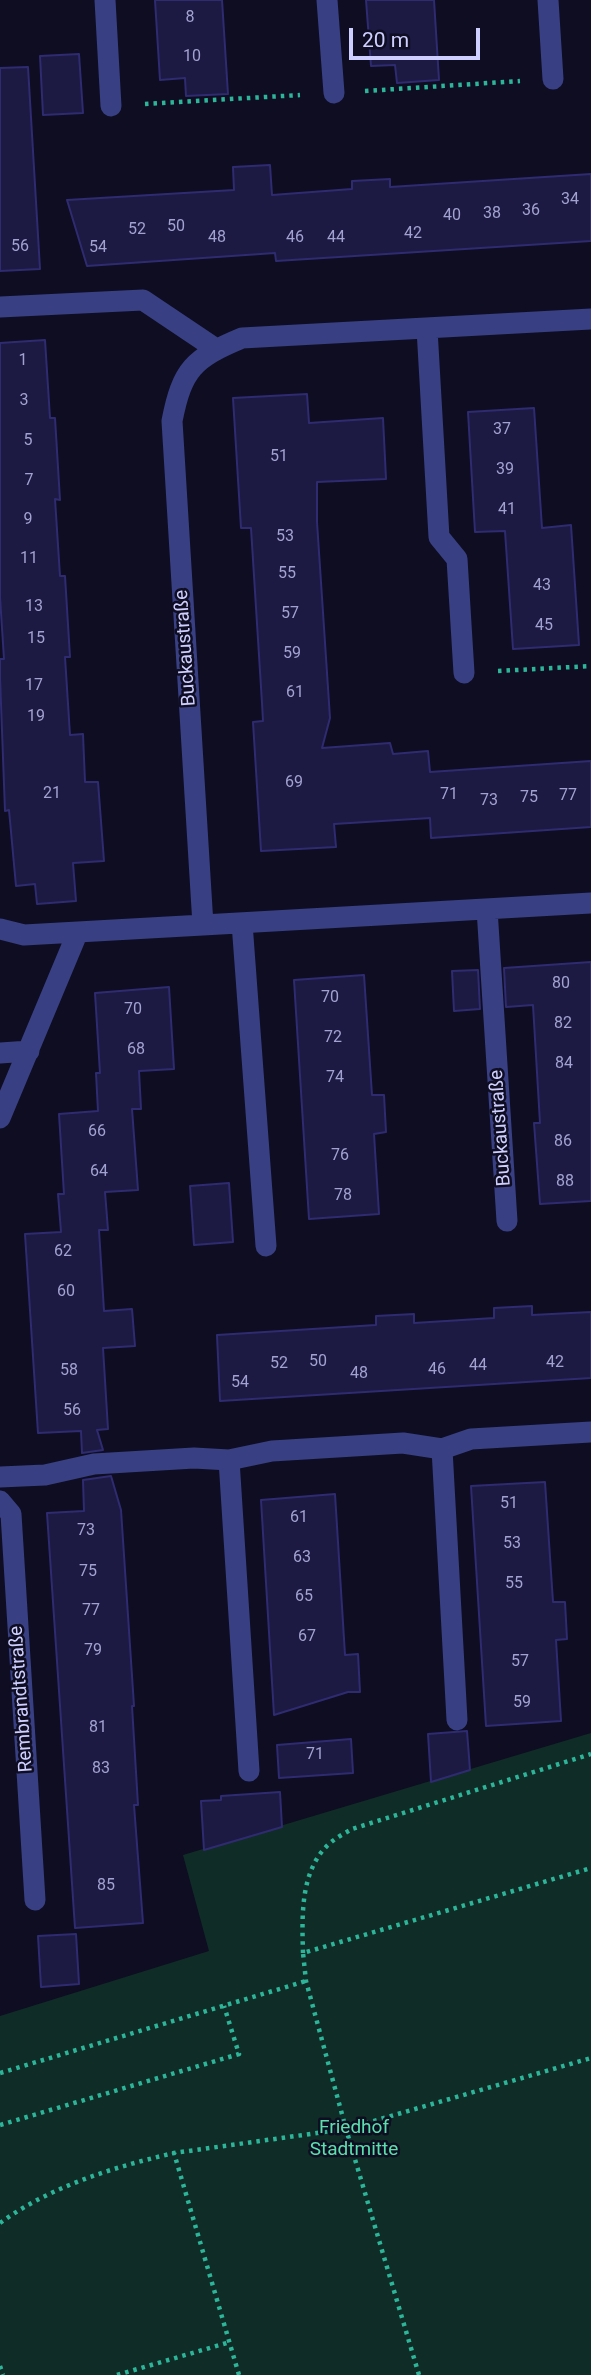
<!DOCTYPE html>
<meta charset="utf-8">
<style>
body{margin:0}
#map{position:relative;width:591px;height:2375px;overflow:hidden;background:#0e0d22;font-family:Roboto,sans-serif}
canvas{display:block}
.scale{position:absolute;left:349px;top:28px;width:131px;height:32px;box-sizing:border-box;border:4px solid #cecfff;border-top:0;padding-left:9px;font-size:21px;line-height:24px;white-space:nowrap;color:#cecfff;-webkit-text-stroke:5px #0e0d22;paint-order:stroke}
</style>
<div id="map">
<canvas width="591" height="2375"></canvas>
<div class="scale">20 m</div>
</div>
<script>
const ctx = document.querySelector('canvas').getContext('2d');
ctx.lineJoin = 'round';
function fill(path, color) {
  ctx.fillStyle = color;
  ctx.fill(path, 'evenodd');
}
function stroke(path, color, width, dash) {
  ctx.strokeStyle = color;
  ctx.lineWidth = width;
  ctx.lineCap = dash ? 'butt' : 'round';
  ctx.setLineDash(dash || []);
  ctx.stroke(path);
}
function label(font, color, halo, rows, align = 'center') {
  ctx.font = font + ' Roboto,sans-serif';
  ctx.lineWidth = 5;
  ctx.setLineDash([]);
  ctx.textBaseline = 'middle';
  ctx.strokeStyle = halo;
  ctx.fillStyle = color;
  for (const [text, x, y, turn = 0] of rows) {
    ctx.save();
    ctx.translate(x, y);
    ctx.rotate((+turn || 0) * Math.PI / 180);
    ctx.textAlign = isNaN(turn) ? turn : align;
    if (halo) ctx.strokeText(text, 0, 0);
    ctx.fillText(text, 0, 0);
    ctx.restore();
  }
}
const green = new Path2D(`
 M591 1733V2375H0V2016L209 1951 183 1855Z`);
const building = new Path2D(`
 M155 0H222L228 94 186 96 185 78 160 80Z
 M366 0H434L439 80 397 83 395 65 371 66Z
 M79 54 83 113 43 115 40 56Z
 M28 67 40 269 0 271V68Z
 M270 165 272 195 352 189V181L390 179V187L591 174V241L276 261 275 253 87 266 67 200 234 190 233 167Z
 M45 340 50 418H55L60 500 55 499 60 576H65L70 657H65L70 735 83 734 85 782H98L104 861 73 863 76 901 37 904 35 884 16 886 9 810 5 811 0 677V659H4L0 597V343Z
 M307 394 309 423 383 418 386 479 317 482V522L330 718 322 748 390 743 393 754 428 751 430 772 591 761V827L431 838 430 818 334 824 336 847 261 851 253 722 263 721 262 703 251 528H241L233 398Z
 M534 408 542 528 571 525 579 645 513 649 505 531 475 532 468 412Z
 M591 962V1201L540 1204 534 1123H540L533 1005 506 1007 504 968Z
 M478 970 480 1009 454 1011 452 971Z
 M364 975 372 1095H384L386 1132 374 1134 379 1214 309 1219 294 980Z
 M169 987 174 1069 139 1071 141 1109H132L138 1190 105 1192 108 1230H99L104 1311 132 1309 135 1346 103 1348 108 1429 97 1430 103 1450 82 1453 81 1431 38 1433 25 1234 61 1232 58 1194H64L59 1114 98 1111 96 1073H100L95 993Z
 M229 1183 233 1242 194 1245 190 1186Z
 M532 1306V1315L591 1312V1378L220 1401 217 1335 376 1325V1316L414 1314V1323L494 1318V1308Z
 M111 1476 121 1510 134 1706H132L138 1805H134L143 1923 75 1928 47 1513 84 1511 83 1480Z
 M545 1482 553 1602H565L567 1639 556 1640 561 1721 486 1726 471 1486Z
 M335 1494 345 1655 358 1654 360 1692H348L274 1715 261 1500Z
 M467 1731 470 1770 431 1782 428 1734Z
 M351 1739 353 1773 279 1778 277 1745Z
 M280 1792 282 1827 204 1850 201 1801 221 1800V1796Z
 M76 1934 79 1984 41 1987 38 1936Z`);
const path = new Path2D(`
 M365 91 520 81
 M145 104 300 95
 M498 671 591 666
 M303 1953C302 1919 300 1875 325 1848 332 1840 343 1834 352 1829L591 1754
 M0 2073 306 1981
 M0 2125 239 2054 224 2006
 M0 2223C51 2186 114 2167 174 2153
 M0 2366 3 2375
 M117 2375 230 2342
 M239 2375 174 2153 346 2129 591 2058
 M419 2375 346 2129 306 1981 303 1953 591 1868`);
const minor = new Path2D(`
 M105 0 111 106
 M327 0 334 93
 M548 0 553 79
 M0 307 143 300 216 349
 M591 319 242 338C194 358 182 369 172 421L203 925 591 903
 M427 329 439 537 457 559 464 673
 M487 909 507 1221
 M242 923 266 1246
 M0 929 24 935 203 925
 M0 1053 29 1051
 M0 1118 77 934
 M442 1449 457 1720
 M229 1460 249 1771
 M0 1477 45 1475 94 1464 194 1458 229 1460 272 1451 403 1443 442 1449 471 1439 591 1432
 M0 1501 11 1514 35 1900`);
const numberNames = [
 ["8",190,18],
 ["10",192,57],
 ["34",570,200],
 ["36",531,211],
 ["38",492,214],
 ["40",452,216],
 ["50",176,227],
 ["52",137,230],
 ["42",413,234],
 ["48",217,238],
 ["46",295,238],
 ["44",336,238],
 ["56",20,247],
 ["54",98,248],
 ["1",23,361],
 ["3",24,401],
 ["37",502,430],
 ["5",28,441],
 ["51",279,457],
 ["39",505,470],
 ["7",29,481],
 ["41",507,510],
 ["9",28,520],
 ["53",285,537],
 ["11",29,559],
 ["55",287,574],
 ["43",542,586],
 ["13",34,607],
 ["57",290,614],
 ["45",544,626],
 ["15",36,639],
 ["59",292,654],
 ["17",34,686],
 ["61",295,693],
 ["19",36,717],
 ["69",294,783],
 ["21",52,794],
 ["71",449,795],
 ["77",568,796],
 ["75",529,798],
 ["73",489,801],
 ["80",561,984],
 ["70",330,998],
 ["70",133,1010],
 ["82",563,1024],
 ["72",333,1038],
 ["68",136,1050],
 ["84",564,1064],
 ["74",335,1078],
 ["66",97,1132],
 ["86",563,1142],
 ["76",340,1156],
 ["64",99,1172],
 ["88",565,1182],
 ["78",343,1196],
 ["62",63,1252],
 ["60",66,1292],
 ["50",318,1362],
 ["42",555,1363],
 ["52",279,1364],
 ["44",478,1366],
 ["46",437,1370],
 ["58",69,1371],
 ["48",359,1374],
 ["54",240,1383],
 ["56",72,1411],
 ["51",509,1504],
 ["61",299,1518],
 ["73",86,1531],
 ["53",512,1544],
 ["63",302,1558],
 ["75",88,1572],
 ["55",514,1584],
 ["65",304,1597],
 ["77",91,1611],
 ["67",307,1637],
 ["79",93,1651],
 ["57",520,1662],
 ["59",522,1703],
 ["81",98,1728],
 ["71",315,1755],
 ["83",101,1769],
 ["85",106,1886]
];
const streetNames = [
 ["Buckaustraße",186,648,-94],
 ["Buckaustraße",501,1128,-94],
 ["Rembrandtstraße",22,1699,-94]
];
const parkNames = [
 ["Friedhof",354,2128],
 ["Stadtmitte",354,2150]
];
fill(green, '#102c27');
fill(building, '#1c1943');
stroke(building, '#2f2b70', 2);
stroke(path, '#2db59a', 4.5, [3.5, 5]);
stroke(minor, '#383f82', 21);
label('16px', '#a2a2d0', null, numberNames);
label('19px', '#cecfff', '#0e0d22', streetNames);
label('19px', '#59e0ac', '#0e0d22', parkNames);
</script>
